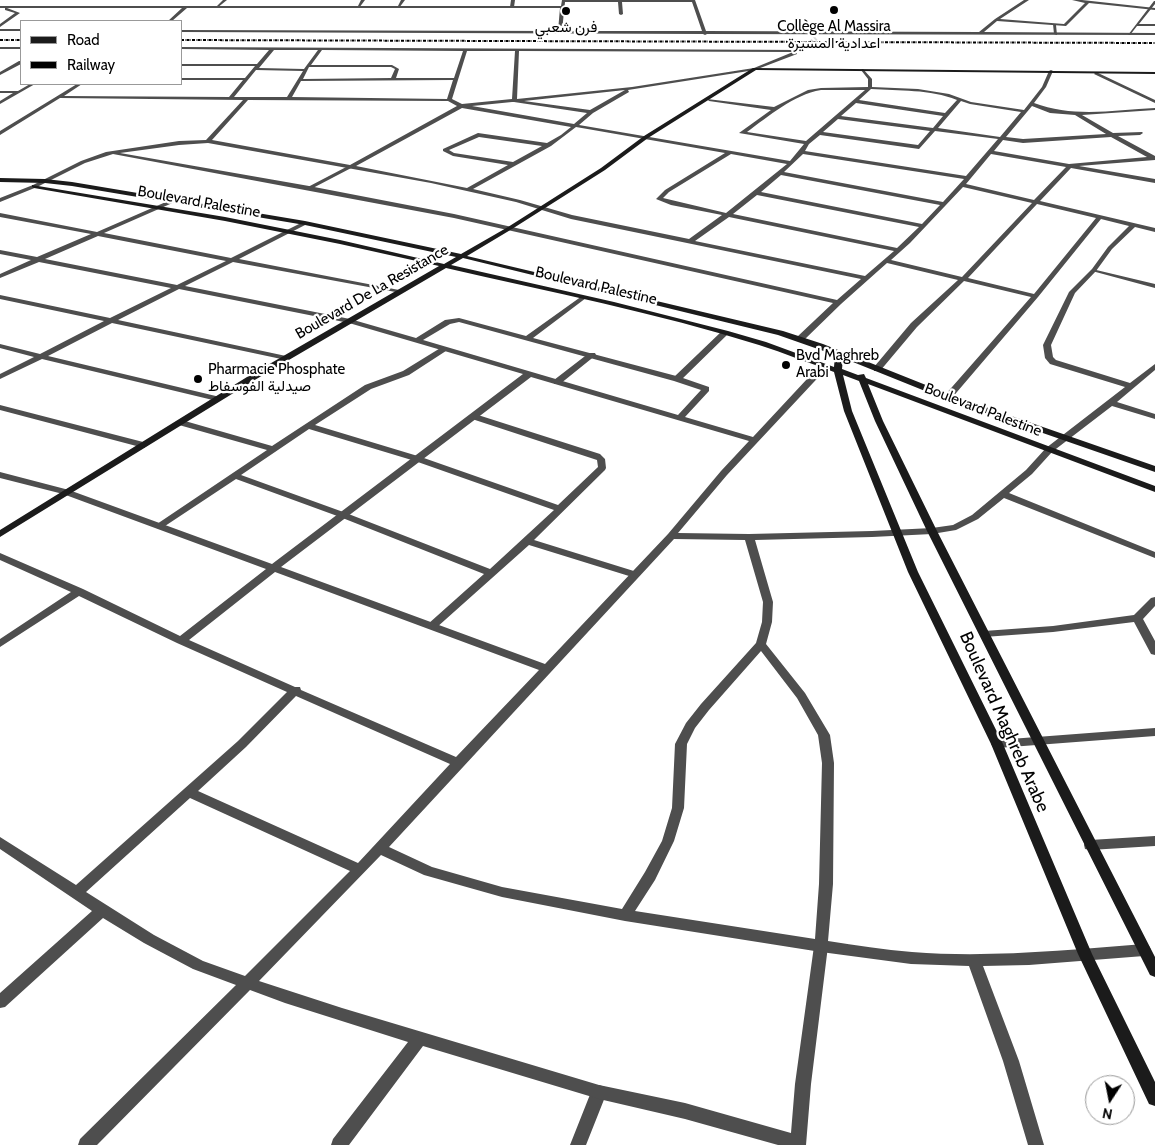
<!DOCTYPE html>
<meta charset="utf-8">
<style>
body{margin:0}
#map{position:relative;width:1155px;height:1145px;overflow:hidden;background:#fff;font-family:Cabin,sans-serif}
canvas{display:block}
.legend{position:absolute;left:20px;top:20px;width:162px;height:65px;box-sizing:border-box;background:#fff;border:1px solid #999;margin:0;padding:6px 9px;list-style:none;font-size:15px;color:#000}
.legend li{display:flex;align-items:center;gap:10px;height:25px}
.legend b{width:25px;border:1px solid #999}
.north{position:absolute;left:1085px;top:1075px;width:50px;height:50px;box-sizing:border-box;background:#fff;border:1px solid #999;border-radius:50%;rotate:191deg;font-size:14px;font-weight:700;line-height:20px;text-align:center;color:#000}
.north::after{content:'';display:block;margin:auto;width:18px;height:22px;background:#000;clip-path:polygon(50% 0,100% 100%,50% 72%,0 100%)}
</style>
<div id="map">
<canvas width="1155" height="1145"></canvas>
<ul class="legend">
<li><b style="height:6px;background:#1b1b1b"></b>Road</li>
<li><b style="height:6px;background:#000"></b>Railway</li>
</ul>
<div class="north">N</div>
</div>
<script>
const ctx = document.querySelector('canvas').getContext('2d');
ctx.lineJoin = 'round';
function stroke(path, color, width, dash) {
  ctx.strokeStyle = color;
  ctx.lineWidth = width;
  ctx.lineCap = dash ? 'butt' : 'round';
  ctx.setLineDash(dash || []);
  ctx.stroke(path);
}
function fill(path, color) {
  ctx.fillStyle = color;
  ctx.fill(path, 'evenodd');
}
function label(font, color, halo, rows, align = 'center') {
  ctx.font = font + ' Cabin,Vazirmatn,sans-serif';
  ctx.lineWidth = 4.5;
  ctx.setLineDash([]);
  ctx.textBaseline = 'middle';
  ctx.strokeStyle = halo;
  ctx.fillStyle = color;
  for (const [text, x, y, turn = 0] of rows) {
    ctx.save();
    ctx.translate(x, y);
    ctx.rotate((+turn || 0) * Math.PI / 180);
    ctx.textAlign = isNaN(turn) ? turn : align;
    if (halo) ctx.strokeText(text, 0, 0);
    ctx.fillText(text, 0, 0);
    ctx.restore();
  }
}
const streetTunnel = new Path2D(`
 M805 48 816 38`);
const lane = new Path2D(`
 M223 0H227L217 8H215Z
 M361 0H365L359 8H357Z
 M401 0H405L399 8H397Z
 M511 0H515L514 7 512 8 510 7Z
 M1154 1H1155V4L1139 24H1155V26H1137L1130 35H1128Z
 M1053 24 1056 25 1057 35 1054 34Z
 M350 165 355 166 311 189 306 188Z
 M1092 269 1155 284V288L1092 271Z
 M722 331H725L729 333 680 381H674V377Z
 M442 347H445L449 349 409 375 371 389 315 425 421 457 558 505 598 467 597 460 472 419V415H478L600 454 605 459 606 468 605 470 534 540 637 572 638 574 637 576H629L529 545 436 628H428L427 626 428 624 484 574 340 517 236 479 162 528 159 529 154 526 267 450 179 425V421H185L272 446 365 385 403 371ZM309 429 415 461 554 510 490 569 346 513 241 475Z
 M589 353H595L596 355 560 384H554V380Z
 M821 940 826 942 828 946 811 1084 806 1145H790L795 1084 814 946 816 942Z
 M599 1085 605 1087 607 1092 586 1145H570L593 1087Z`);
const street = new Path2D(`
 M562 0H695L706 31 979 32 995 19 1024 0H1029L1000 19 1064 24 1085 3 1072 0H1082L1155 8V10L1089 3 1066 26 997 21 984 32 1155 33V35L707 34 705 35 703 34 181 32V30L558 31 560 8H187L172 21H168L182 8H7L20 13 0 27V24L15 13 5 10V8H0V6H561ZM565 2H618L619 14 621 15 623 14 622 2H692L702 31H562Z
 M0 29H21V31H0Z
 M0 47H21V49H0Z
 M181 47 803 50 805 52H797V54L755 70 628 90 629 92 593 113 579 125 790 161 804 144 739 133 771 110 709 101 707 99 774 107 808 90 821 88 868 87V79L861 70 863 69 872 79V87L918 89 949 94 971 102 1024 110 1042 87 1049 71 1051 70 1053 71 1046 87 1034 103C1073 118 1115 110 1155 108V110L1082 115 1113 133 1142 132 1143 133 1140 135 1118 136 1155 156V160L1079 166 1155 179V183L1071 168 1040 201 1155 228V232L1135 227 1112 249 1096 271 1075 293 1051 345 1053 357 1056 360 1130 383 1155 364V370L1117 402 1155 414V419L1112 406 1052 452 1032 474 1009 493 1155 552V558L1004 498 978 519 956 530 932 534 872 537 755 540 773 602 772 622 766 644 805 693 830 735 834 763 833 884 828 941C856 945 884 950 912 952 989 958 1067 950 1144 944L1149 946 1151 950 1149 954 1144 956 1029 965 983 966 1019 1061 1044 1145H1028L1003 1061 969 966 911 964 821 952 625 921 502 897 424 875 381 855 259 981 342 1008 599 1085 685 1103 798 1135 804 1137 805 1145H778L685 1119 599 1099 423 1046 349 1145H331L333 1139 408 1042 285 1003 250 990 97 1145H78L80 1139 236 985 193 969 144 943 103 918 5 1007 0 1008V993L92 911 0 849V837L76 885 238 741 287 692 177 643 79 596 0 647V639L71 592 0 560V553L83 589 180 636 266 569 63 494 0 478V472L69 490 272 564 523 374 349 323 179 289 118 320 286 356 290 358 286 360 112 323 48 356 220 397V401H217L42 359 0 379V374L34 357 0 348V344L40 354 104 321 0 299V295L110 318 171 288 39 262 0 278V274L31 260 0 254V250L37 257 91 234 0 217V213L97 232 175 198 177 199V201L104 233 231 258 303 222H307V224L239 259 399 290 401 291V293L233 262 185 286 350 319 416 338 445 320 459 318 526 336 582 296H586V298L533 338 680 377 709 387V391L685 417 753 437 821 364H827V368L727 475 678 533 749 534 872 531 932 528 953 525 972 515 1026 470 1046 448 1125 387 1050 364 1045 358 1043 345 1069 292 1092 269 1108 247 1129 226 1101 219 1038 297 951 399H945V395L1031 297 964 281 917 327 880 371H874V367L911 323 958 280 887 263 841 304 803 341H797V337L833 303 454 218 113 154 85 163 37 187 0 202V198L33 185 81 161 106 152 179 141 206 140 243 100 60 98 0 135V131L77 84H82L64 96 229 97 243 80H181V78H245L255 66H181V64H257L269 50 181 49ZM274 50H318L304 69 259 68ZM322 50 463 51 454 78H396L399 69 392 65H311ZM467 51H515L512 99 462 104 452 99ZM519 51 793 52 754 68 632 87 517 99ZM309 67H391L395 69 391 78 303 79ZM256 70 303 71 287 97H234ZM453 80 447 99 292 97 301 81ZM871 89C899 91 930 89 957 100L945 113 859 100ZM625 90 590 110 524 101ZM821 90H865L806 141 747 132C769 116 793 95 821 90ZM248 100 448 101 457 106 350 165 212 140ZM961 101 970 104 1021 112 1000 137 938 128ZM512 102H514L587 113 574 124 472 106ZM856 103 943 116 933 128 841 116ZM1032 106 1050 113 1075 115 1106 134 1023 139 1006 137ZM462 108 571 127 561 135 547 143 478 133 443 149V151L453 156 508 165 467 188 356 166ZM838 119 930 131 918 145 823 132ZM576 127 725 153 665 190 656 199 671 205 722 215 689 239 572 215 520 200 473 189 551 146ZM935 131 998 139 966 176 805 151 809 144 820 135 919 149ZM479 137 542 146 513 162 454 153 449 150ZM1111 137 1147 157 1069 164 994 151 1003 140 1023 143ZM208 143 431 183 516 202 571 219 861 279 837 300 454 214 309 186 120 153 179 145ZM731 154 787 164 726 213 663 198 669 192ZM803 154 964 179 943 202 784 172ZM991 154 1066 167 1034 200 966 184ZM781 175 940 205 922 224 761 192ZM963 187 1032 203 962 277 891 260 910 243ZM757 195 919 227 897 248 733 214ZM1037 204 1096 218 1034 294 968 278ZM729 217 894 251 865 276 695 241ZM98 236 226 261 177 285 45 259ZM459 322 674 381 701 390 678 415 423 340 450 324ZM531 377 749 441 721 471 668 534 545 664 281 567ZM674 539 745 540 763 602 762 622 756 643 701 704 686 723 675 744 672 808 662 841 645 872 622 909 502 887 432 867 389 847ZM275 572 539 670 456 757 301 690 300 687H295L189 640ZM761 651 797 698 818 735 822 763 819 884 815 939 635 911 655 880 674 841 684 808 687 744 695 728 709 710ZM296 696 450 764 358 863 198 791 246 747ZM190 798 350 871 245 976 203 961 154 935 86 892Z
 M19 61H21V64L0 75V72Z
 M1096 72 1155 100V103L1094 74Z
 M30 84H35L0 104V101L13 93H0V91H18Z
 M0 405 147 443 148 445 144 448 0 410Z
 M1155 597V606L1143 619 1155 641V655L1151 654 1134 622 1053 632 984 637 979 634 984 631 1053 626 1134 615 1151 598Z
 M1155 728V736L997 748 993 747 991 744 993 741 997 740Z
 M1155 836V846L1090 850 1085 849 1084 845 1085 841 1090 840Z`);
const secondary = new Path2D(`
 M753 68 1155 72V74L756 70 648 138 605 170 512 229 467 256 783 331 823 344 951 395 1155 466V472L945 399 843 358 842 369 858 375 864 374 866 378 1155 486V492L868 384 883 421 937 531 1155 957V977L1150 975 927 531 875 421 859 381 843 375 852 411 918 572 1003 744 1092 954 1155 1082V1106L1149 1104 1078 954 991 744 908 572 844 411 834 372C809 363 784 353 759 345 657 313 551 292 446 268L253 381 0 537V530L247 377 439 266 340 244 225 221 34 188 32 187V185L225 217 340 240 444 264 456 257 305 225 72 186 45 183 0 182V178L45 179 72 182 305 221 461 254 508 227 601 168 644 136ZM463 258 778 335 835 355 834 367 766 342 728 331 614 302 451 265Z`);
const rail = new Path2D(`
 M0 40H21
 M181 40 1155 43`);
const markers = [
 [834,10,5,"#000"],
 [566,11,5,"#000"],
 [786,365,5,"#000"],
 [198,379,5,"#000"]
];
const farPoinames = [
 ["Collège Al Massira",834,27],
 ["اعدادية المسيرة",834,44],
 ["فرن شعبي",566,28],
 ["Bvd Maghreb",796,356,"left"],
 ["Arabi",796,373,"left"],
 ["Pharmacie Phosphate",208,370,"left"],
 ["صيدلية الفوسفاط",208,387,"left"]
];
const farStreetnames = [
 ["Boulevard Palestine",199,202,10],
 ["Boulevard Palestine",596,286,13],
 ["Boulevard De La Resistance",372,292,-30],
 ["Boulevard Palestine",983,410,21]
];
const streetNames = [
 ["Boulevard Maghreb Arabe",1004,722,66]
];
stroke(streetTunnel, '#d9d9d9', 4.5, [4.5, 2]);
fill(lane, '#4e4e4e');
fill(street, '#4e4e4e');
fill(secondary, '#1b1b1b');
stroke(rail, '#000', 2, [3, 1, 0.5, 1]);
for (const [x, y, r, color] of markers) {
  const dot = new Path2D();
  dot.arc(x, y, r, 0, 2 * Math.PI);
  ctx.fillStyle = color;
  ctx.fill(dot);
  stroke(dot, '#fff', 2);
}
label('15px', '#000', '#fff', farPoinames);
label('15px', '#000', '#fff', farStreetnames);
label('18px', '#000', '#fff', streetNames);
</script>
